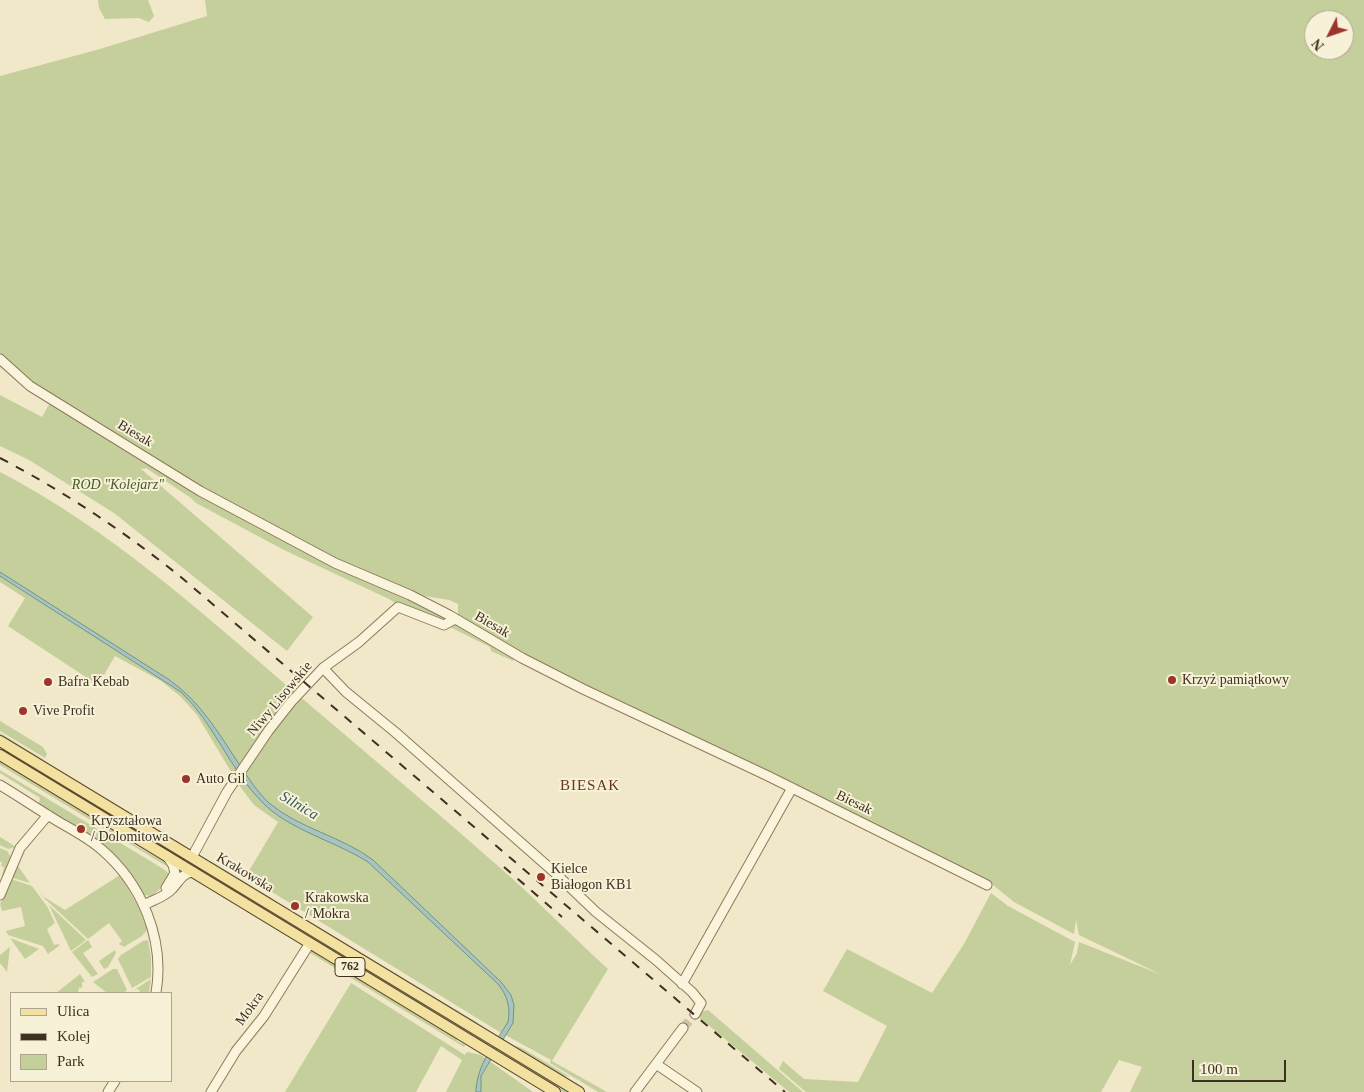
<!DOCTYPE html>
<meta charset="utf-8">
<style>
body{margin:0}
#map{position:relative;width:1364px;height:1092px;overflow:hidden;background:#f0e8c8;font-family:"Times New Roman",serif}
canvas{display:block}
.legend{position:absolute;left:10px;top:992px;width:162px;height:90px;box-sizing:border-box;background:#f7f1d8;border:1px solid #ada48e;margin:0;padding:6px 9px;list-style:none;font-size:15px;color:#3d3020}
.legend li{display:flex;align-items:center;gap:10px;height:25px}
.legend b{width:25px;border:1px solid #ada48e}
.north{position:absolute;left:1304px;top:10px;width:50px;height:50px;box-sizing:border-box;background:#f7f1d8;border:1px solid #ada48e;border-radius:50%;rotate:229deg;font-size:14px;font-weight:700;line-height:20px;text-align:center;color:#3d3020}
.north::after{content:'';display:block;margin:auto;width:18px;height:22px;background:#9d342a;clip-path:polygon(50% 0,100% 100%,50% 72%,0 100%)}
.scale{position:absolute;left:1192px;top:1060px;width:94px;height:22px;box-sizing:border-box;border:2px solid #3d3020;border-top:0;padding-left:6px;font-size:15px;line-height:18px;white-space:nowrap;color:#3d3020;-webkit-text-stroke:4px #f7f1d8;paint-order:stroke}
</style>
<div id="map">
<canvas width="1364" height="1092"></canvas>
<ul class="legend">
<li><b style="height:6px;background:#f3e1a0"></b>Ulica</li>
<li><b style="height:6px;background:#3d3020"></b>Kolej</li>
<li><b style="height:14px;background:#c4cf9b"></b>Park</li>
</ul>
<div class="north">N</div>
<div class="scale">100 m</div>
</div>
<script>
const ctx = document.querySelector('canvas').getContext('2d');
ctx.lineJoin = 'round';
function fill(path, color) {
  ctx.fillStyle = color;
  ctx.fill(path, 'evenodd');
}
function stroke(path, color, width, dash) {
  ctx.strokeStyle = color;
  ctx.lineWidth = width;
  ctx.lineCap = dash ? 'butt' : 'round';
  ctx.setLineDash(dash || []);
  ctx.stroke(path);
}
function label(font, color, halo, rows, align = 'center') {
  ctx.font = font + ' "Times New Roman",serif';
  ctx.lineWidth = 4;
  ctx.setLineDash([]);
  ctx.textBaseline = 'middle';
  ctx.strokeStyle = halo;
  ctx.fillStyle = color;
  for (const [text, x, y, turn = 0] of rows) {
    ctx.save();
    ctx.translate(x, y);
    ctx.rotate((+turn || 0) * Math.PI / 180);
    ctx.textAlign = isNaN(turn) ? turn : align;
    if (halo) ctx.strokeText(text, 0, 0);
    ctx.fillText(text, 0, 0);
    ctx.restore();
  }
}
const green = new Path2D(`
 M98 0H148L154 16 149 22 139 18 105 19 99 8Z
 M205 0H1364V1092H1130L1142 1067 1119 1060 1101 1092H806L779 1069 783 1061 804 1079 858 1082 887 1026 823 991 847 949 932 993 964 944 991 893 1008 906 1075 942 1070 965 1077 953 1079 942 1162 975 1079 935 1076 920 1074 934 1014 902 988 881 857 815 522 655 458 618V604L449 600 413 594 350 567 201 489 148 455 144 457 198 492 299 547 349 572 414 600 446 617 447 620 443 623 400 606 389 599 284 550 196 503 191 498 146 468 144 469 140 468 313 617 287 651 114 513 29 460 0 446V395L42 417 51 401 48 399 50 397 32 385 0 356V76L100 49 207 16ZM1314 20H1344V50H1314Z
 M0 472C108 528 199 610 291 689 360 748 430 806 498 866 536 899 571 935 608 969L552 1061 607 1092H598L580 1081 579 1079 578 1080 550 1063 551 1060 498 1031 246 876 278 822 254 805 239 785 197 715 180 696 161 681 115 656 98 685 8 626 25 598 0 582Z
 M453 623 515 657 513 661 491 651 490 647 448 626Z
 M0 721 43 747 47 754 45 758 0 731Z
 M0 733 44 760H40L0 737Z
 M0 745 201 868 198 871 0 751Z
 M0 760 101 821 122 837 169 865 173 872 168 867 0 765Z
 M0 770 165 870 170 875 163 886 152 896 142 895 84 832V829L81 827 79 829 39 804 40 798 0 773Z
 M0 837 16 847 8 849 0 845Z
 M0 848 7 851 11 857 4 875H2L4 867 1 866 2 862H0Z
 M208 862H212L273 899 260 894Z
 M16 863 30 883 10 877Z
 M204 869 489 1043 487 1046 202 873Z
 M120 875 138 906 147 930 142 936 124 947 119 944 122 941 109 923 88 939 45 899 36 887 44 897 65 910Z
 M11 879 32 886 48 908 55 923 47 929 54 945 58 944 60 945 48 954 43 946 8 935 6 931 25 926 21 907 2 911 0 904Z
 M49 905 86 940 71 951Z
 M309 921 478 1023 474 1024 327 935Z
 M10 938 39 949 25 959Z
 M88 940 92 947 83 953 98 974 92 977 72 952Z
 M148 940 151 958V977L132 988 118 959 121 955 143 941Z
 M10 947 7 972 0 963V955Z
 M312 949 457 1037V1041L465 1045 464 1047 307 951Z
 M115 950 116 953 108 967 104 969 99 961Z
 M113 969H117L127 990 124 993H107L93 982Z
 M80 974 85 982H82V988L79 987 78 993H56Z
 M151 979 149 993H141L138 989 134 990Z
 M351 983 465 1055 467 1052 481 1055 533 1092H446L462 1060 441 1046 416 1092H285Z
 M708 1010 803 1092H789L695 1014Z
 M509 1044 522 1048 570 1077 558 1074Z
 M503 1051 570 1092H563L501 1054Z`);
const water = new Path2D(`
 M0 572 168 679C199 700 218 732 239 764 248 777 257 792 269 803 300 829 341 836 373 860L501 982 511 995 514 1005 513 1023 481 1076V1092H476V1090C478 1063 494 1045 508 1022 511 1008 507 995 498 984L368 862C335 841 289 830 262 802 230 770 214 723 181 692L0 576Z`);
const minorTunnel = new Path2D(`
 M683 1028 695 1014`);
const minor = new Path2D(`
 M0 359 30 386 200 491 335 563 410 595 449 615 522 658 583 689 768 776 987 885
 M323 668 346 692 395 732 553 871 596 912 656 960 692 992 701 1003 695 1014
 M0 785C20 797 39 810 59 822 73 830 88 838 101 849 142 884 165 939 156 993
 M192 857 227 792 269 730 291 702 323 668 359 642 398 607 444 625 455 619
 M166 888 175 873 173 865 167 856
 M0 895 20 848 48 815
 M144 905C153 900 165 897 172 889 179 882 182 873 193 872
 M682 984 792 788
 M656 1064 697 1092
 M108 1092 115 1081
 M211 1092 236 1051 264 1016 310 943
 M635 1092 683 1028`);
const major = new Path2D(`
 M0 741 579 1092
 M0 755 555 1092`);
const rail = new Path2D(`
 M0 458C65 492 125 532 182 578L785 1092
 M504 867 562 917`);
const markers = [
 [1172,680,5,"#9d342a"],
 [48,682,5,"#9d342a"],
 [23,711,5,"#9d342a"],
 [186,779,5,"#9d342a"],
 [81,829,5,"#9d342a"],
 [541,877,5,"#9d342a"],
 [295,906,5,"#9d342a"]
];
const shields = [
 [350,967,30]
];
const shieldNames = [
 ["762",350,967]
];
const streetNames = [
 ["Biesak",135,434,31],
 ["Biesak",492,625,30],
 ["Niwy Lisowskie",280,699,-50],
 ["Biesak",854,803,26],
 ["Krakowska",245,873,31],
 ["Mokra",250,1009,-54]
];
const parkNames = [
 ["ROD \"Kolejarz\"",118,485]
];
const poiNames = [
 ["Krzyż pamiątkowy",1182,680],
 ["Bafra Kebab",58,682],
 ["Vive Profit",33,711],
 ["Auto Gil",196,779],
 ["Kryształowa",91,821],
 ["/ Dolomitowa",91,837],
 ["Kielce",551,869],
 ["Białogon KB1",551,885],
 ["Krakowska",305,898],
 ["/ Mokra",305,914]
];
const neighbourhoodNames = [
 ["BIESAK",590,786]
];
const waterNames = [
 ["Silnica",299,806,31]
];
fill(green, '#c4cf9b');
fill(water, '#a9c4be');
stroke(water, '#6f938d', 1);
stroke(minorTunnel, '#ccc3a6', 9, [9, 4.5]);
stroke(minor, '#8d7a5c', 11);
stroke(major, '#5b4830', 12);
stroke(minor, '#faf4dc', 9);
stroke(major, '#f3e1a0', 10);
stroke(rail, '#3d3020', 2, [9, 9]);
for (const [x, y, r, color] of markers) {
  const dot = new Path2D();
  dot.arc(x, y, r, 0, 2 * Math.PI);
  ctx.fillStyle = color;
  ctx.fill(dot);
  stroke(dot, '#f7f1d8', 2);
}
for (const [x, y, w] of shields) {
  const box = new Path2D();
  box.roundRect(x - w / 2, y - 9.5, w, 19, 4);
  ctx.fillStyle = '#f7f1d8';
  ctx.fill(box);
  stroke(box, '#3d3020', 1);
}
label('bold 12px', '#3d3020', null, shieldNames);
label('14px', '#3d3020', '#f7f1d8', streetNames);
label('italic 14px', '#485a26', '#f7f1d8', parkNames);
label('14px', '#3d3020', '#f7f1d8', poiNames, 'left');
ctx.letterSpacing = '1px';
label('15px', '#6a351e', '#f7f1d8', neighbourhoodNames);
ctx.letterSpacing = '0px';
label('italic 15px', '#2f5b5d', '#f7f1d8', waterNames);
</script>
